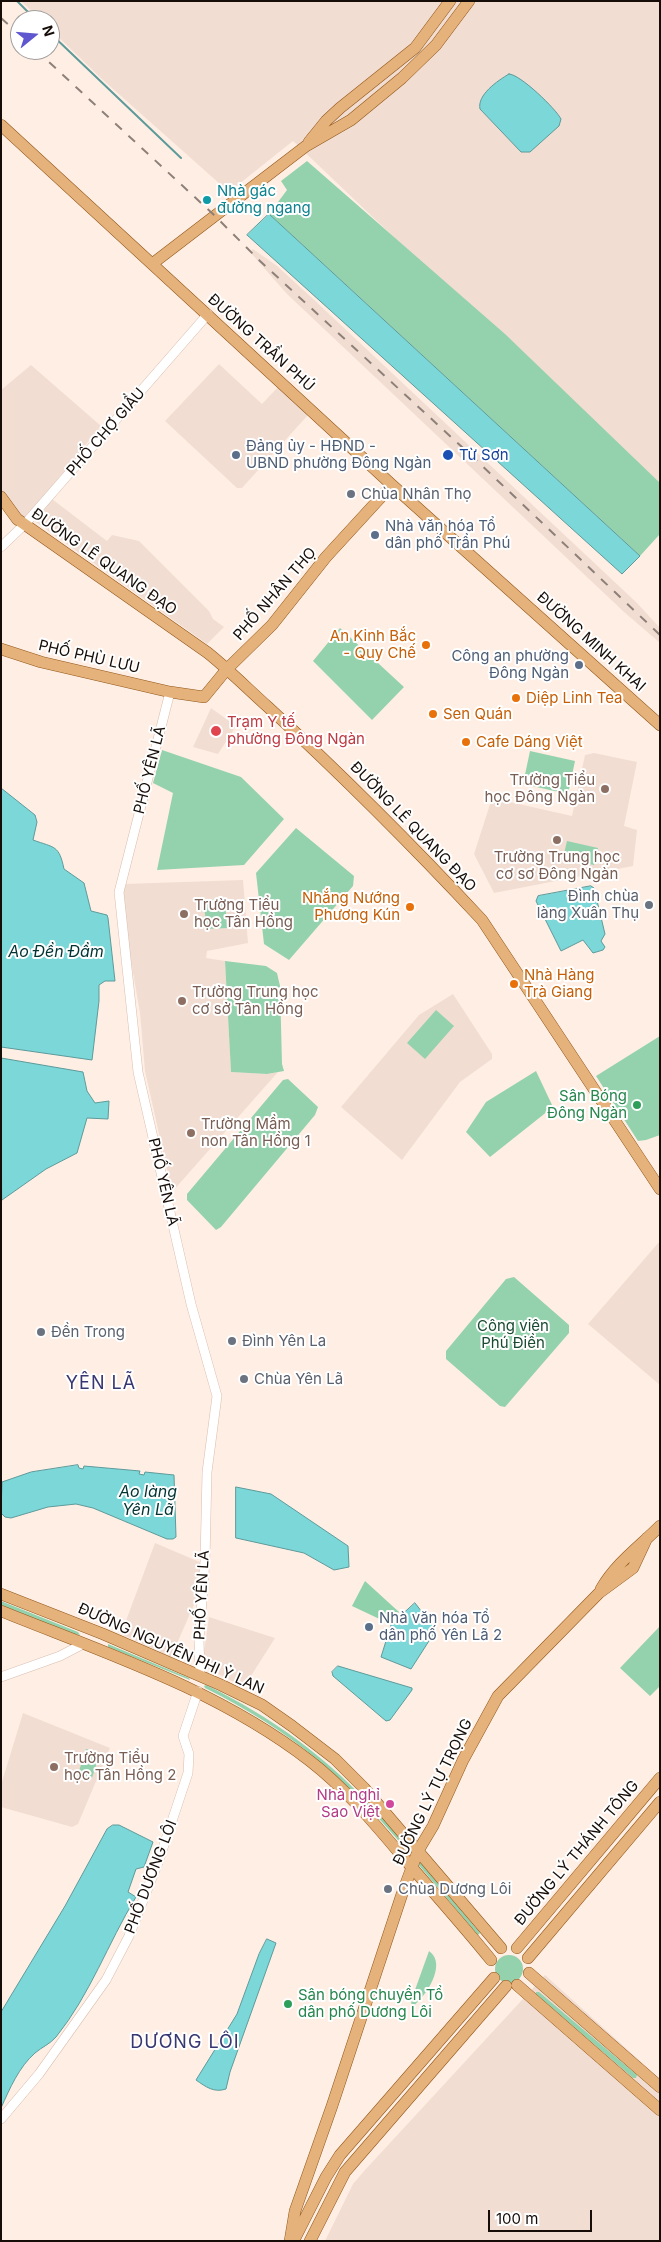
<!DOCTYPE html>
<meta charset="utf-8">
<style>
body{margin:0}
#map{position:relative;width:661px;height:2242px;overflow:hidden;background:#ffeee4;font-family:Inter,sans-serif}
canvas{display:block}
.frame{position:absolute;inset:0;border:2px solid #160d08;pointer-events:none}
.north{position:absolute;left:10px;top:10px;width:50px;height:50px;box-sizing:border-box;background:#fff;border:1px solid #a29e9c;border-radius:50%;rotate:73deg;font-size:14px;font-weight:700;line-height:20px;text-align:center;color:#160d08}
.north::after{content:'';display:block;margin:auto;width:18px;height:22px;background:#5f57cf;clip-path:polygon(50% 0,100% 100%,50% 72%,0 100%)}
.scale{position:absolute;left:488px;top:2210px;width:104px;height:22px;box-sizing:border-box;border:2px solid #160d08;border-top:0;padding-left:6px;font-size:15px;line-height:18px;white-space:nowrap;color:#160d08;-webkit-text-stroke:4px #fff;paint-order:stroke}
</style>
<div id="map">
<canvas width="661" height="2242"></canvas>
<div class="frame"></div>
<div class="north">N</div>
<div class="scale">100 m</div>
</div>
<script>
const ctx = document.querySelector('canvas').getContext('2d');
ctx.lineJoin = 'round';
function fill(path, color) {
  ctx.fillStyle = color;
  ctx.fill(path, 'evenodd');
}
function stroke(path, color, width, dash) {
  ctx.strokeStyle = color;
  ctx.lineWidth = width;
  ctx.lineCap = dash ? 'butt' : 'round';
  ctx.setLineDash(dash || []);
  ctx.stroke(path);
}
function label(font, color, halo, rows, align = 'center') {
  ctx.font = font + ' Inter,sans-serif';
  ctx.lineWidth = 4;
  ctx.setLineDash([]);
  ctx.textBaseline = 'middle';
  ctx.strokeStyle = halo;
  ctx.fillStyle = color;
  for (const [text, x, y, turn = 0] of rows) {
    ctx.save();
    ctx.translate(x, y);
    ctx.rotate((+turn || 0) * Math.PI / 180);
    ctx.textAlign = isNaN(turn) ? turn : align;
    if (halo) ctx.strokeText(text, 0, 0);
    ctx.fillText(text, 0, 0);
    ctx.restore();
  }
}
const built = new Path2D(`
 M21 1H660V491L293 141 229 192 103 80 50 29V20H41Z
 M253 249 277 266 311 297 637 603 660 628V643L624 612 287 294 250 252Z
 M219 364 262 404 278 387 308 415 242 488H237L165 421Z
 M31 365 101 426 25 519 1 491V390Z
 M52 499 107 541 112 535 139 541 209 611 213 619 224 627 207 644 33 520Z
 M211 708 236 726 218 754 193 747Z
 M594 753 637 762 624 826 637 830 633 866 494 893 474 854 492 798 572 816 585 755Z
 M243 880 248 943 207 951 206 958 225 961 231 1072 267 1074 278 1072 172 1192 145 1071 140 1013 119 891 124 884Z
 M453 994 492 1054V1059L460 1082 402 1160 341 1107 419 1015Z
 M660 1241V1385L588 1324Z
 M155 1543 202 1563 197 1598 171 1657 121 1634Z
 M209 1617 275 1638 244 1687 202 1666Z
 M23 1713 110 1748 78 1824 72 1827 1 1807V1785Z
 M545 1975 660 2079V2241H325L353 2184 365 2170Z`);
const green = new Path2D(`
 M307 161 505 334 660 483V534L640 556 269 214 287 190 281 181Z
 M340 628 404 687 372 720 313 661Z
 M162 750 241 777 284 819 244 865 157 870 173 793 153 783Z
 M530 751 575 761 568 794 523 784Z
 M296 828 354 876 353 886 289 960 264 944 256 873Z
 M567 841 598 848 594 865 563 858Z
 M225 899 227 928 206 929 204 900Z
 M225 961 266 966 277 973 280 986 282 1064 284 1071 267 1074 231 1072Z
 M436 1010 454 1026 425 1059 407 1043Z
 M660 1036V1135L646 1140 638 1141 596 1076Z
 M536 1071 553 1107 490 1157 466 1132 486 1102Z
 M288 1079 318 1107 315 1115 221 1227 216 1230 187 1200V1194L283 1080Z
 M514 1277 569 1325V1333L505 1407 500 1406 446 1359V1351L506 1279Z
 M1 1601 78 1632 80 1635 73 1634 1 1605Z
 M660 1626V1686L650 1696 620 1668Z
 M108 1644 189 1678 190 1680 108 1647Z
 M206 1685C272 1717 330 1759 379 1815 388 1824 401 1835 406 1847H404C342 1774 291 1731 205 1688L204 1686Z
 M86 1749 100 1753 92 1778 78 1774Z
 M418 1861 420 1862 480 1933 478 1935 417 1863Z
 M429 1951C448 1964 425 1998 412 2007L411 2001Z
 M495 1969a14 14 0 1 1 28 0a14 14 0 1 1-28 0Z
 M536 1992H539L637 2075 636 2078H633L536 1994Z`);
const forest = new Path2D(`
 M365 1581 399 1612 388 1623 352 1606Z`);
const water = new Path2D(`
 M509 74C520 74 556 109 561 119L559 126 530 152H521L480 109C477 95 497 81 509 74Z
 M269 214 640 556 622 574 247 235Z
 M1 788 35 815 37 822 33 840C55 848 59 845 64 869L84 883 91 911 107 915 108 918 115 981H105L99 985V1001L92 1060 1 1047Z
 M591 886 594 888 605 934 601 941 605 947 603 950 593 953 583 940 561 951 536 901 538 896Z
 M1 1058 83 1072 87 1091 95 1103 109 1101 108 1119 87 1118 77 1153 46 1169 2 1200Z
 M78 1465 79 1468 83 1469 84 1466 140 1471 139 1474 144 1475 145 1472 174 1475 176 1537 173 1539H167L93 1508 76 1504 48 1507 11 1518 5 1517 1 1513 2 1482 31 1472Z
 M236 1487 271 1494 348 1546 349 1567 334 1570 304 1553 236 1538Z
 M415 1603 436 1630 411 1669 381 1657 391 1625Z
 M338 1666 412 1688V1690L390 1720 386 1721 333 1676 332 1672Z
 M113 1825H119L153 1842 144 1867 136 1869 128 1892 136 1897C108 1943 90 1995 56 2037 50 2044 42 2047 35 2053 19 2067 10 2088 1 2108V2012L65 1906 107 1829Z
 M267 1939 276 1943 230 2072 226 2089C214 2093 206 2087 196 2080L237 2014 259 1954Z`);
const stream = new Path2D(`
 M17 1 36 20
 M50 33 181 158`);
const minor = new Path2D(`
 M1 547 25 524 208 314
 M170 692 119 892 138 1072 191 1304 217 1396 207 1472 205 1561 199 1639 200 1675
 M1 1677 60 1656 83 1644
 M1 2119 39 2074 106 1980 129 1936 159 1860 188 1773 189 1754 183 1736 198 1691`);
const major = new Path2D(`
 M1 125 392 485 660 725
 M309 142 326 121 340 108 415 48 450 1
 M152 264 306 146 351 120 402 78 436 45 469 1
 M1 497 17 519 208 653C229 670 248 689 268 707 342 775 413 846 482 920L660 1189
 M1 649 41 662 170 692 204 697 227 669 272 625 326 557 392 485
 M601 1589C616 1563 639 1547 660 1526
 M1 1594 103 1634 221 1685 262 1705 292 1726 335 1759 364 1788 501 1948
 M1 1611C108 1654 218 1690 310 1761 345 1788 374 1823 402 1856 432 1891 462 1924 491 1960
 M517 1948 660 1778
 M528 1958 660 1802
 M529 1973 660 2087
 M517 1985 660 2110
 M294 2240 326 2177 340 2155 494 1978
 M290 2241 295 2211 332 2106 402 1894 418 1851 433 1826 463 1760 498 1696 599 1593 633 1568 647 1538
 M310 2241 345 2172 506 1986`);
const rail = new Path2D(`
 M1 18 20 35
 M36 50 214 215 260 261 476 460 660 635`);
const markers = [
 [207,200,5,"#0f9aa8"],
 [236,455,5,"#5c6f8a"],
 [448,455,6,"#1a4fb4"],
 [351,494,5,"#6b7280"],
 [375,535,5,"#5c6f8a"],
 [426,645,5,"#e8710a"],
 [579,665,5,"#5c6f8a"],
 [516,698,5,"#e8710a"],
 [433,714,5,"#e8710a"],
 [216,731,6,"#e0444e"],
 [466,742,5,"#e8710a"],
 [605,789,5,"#8d6e63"],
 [557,840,5,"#8d6e63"],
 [649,905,5,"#6b7280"],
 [410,907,5,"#e8710a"],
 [184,914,5,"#8d6e63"],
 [514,984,5,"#e8710a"],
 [182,1001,5,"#8d6e63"],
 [637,1105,5,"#2e9e5b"],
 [191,1133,5,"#8d6e63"],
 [41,1332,5,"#6b7280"],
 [232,1341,5,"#6b7280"],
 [244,1379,5,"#6b7280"],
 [369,1627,5,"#5c6f8a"],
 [54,1767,5,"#8d6e63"],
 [390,1804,5,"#d1479c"],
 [388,1889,5,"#6b7280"],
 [288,2004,5,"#2e9e5b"]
];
const cultureNames = [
 ["Nhà gác",217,191],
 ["đường ngang",217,208]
];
const streetNames = [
 ["ĐƯỜNG TRẦN PHÚ",261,343,42],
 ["PHỐ CHỢ GIẦU",106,432,-49],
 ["ĐƯỜNG LÊ QUANG ĐẠO",104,562,35],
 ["PHỐ NHÂN THỌ",275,594,-49],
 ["ĐƯỜNG MINH KHAI",591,642,42],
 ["PHỐ PHÙ LƯU",89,657,13],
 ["PHỐ YÊN LÃ",150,770,-76],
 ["ĐƯỜNG LÊ QUANG ĐẠO",413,827,46],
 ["PHỐ YÊN LÃ",163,1182,77],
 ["PHỐ YÊN LÃ",202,1595,-87],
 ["ĐƯỜNG NGUYÊN PHI Ỷ LAN",171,1649,24],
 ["ĐƯỜNG LÝ TỰ TRỌNG",433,1792,-64],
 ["ĐƯỜNG LÝ THÁNH TÔNG",577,1853,-50],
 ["PHỐ DƯƠNG LÔI",151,1877,-69]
];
const serviceNames = [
 ["Đảng ủy - HĐND -",246,446],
 ["UBND phường Đông Ngàn",246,463],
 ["Nhà văn hóa Tổ",385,526],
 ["dân phố Trần Phú",385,543],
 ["Công an phường",569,656,"right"],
 ["Đông Ngàn",569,673,"right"],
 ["Nhà văn hóa Tổ",379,1618],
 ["dân phố Yên Lã 2",379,1635]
];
const transitNames = [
 ["Từ Sơn",459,455]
];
const worshipNames = [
 ["Chùa Nhân Thọ",361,494],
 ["Đình chùa",639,896,"right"],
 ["làng Xuân Thụ",639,913,"right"],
 ["Đền Trong",51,1332],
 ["Đình Yên La",242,1341],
 ["Chùa Yên Lã",254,1379],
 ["Chùa Dương Lôi",398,1889]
];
const foodNames = [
 ["An Kinh Bắc",416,636,"right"],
 ["- Quy Chế",416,653,"right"],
 ["Diệp Linh Tea",526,698],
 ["Sen Quán",443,714],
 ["Cafe Dáng Việt",476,742],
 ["Nhắng Nướng",400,898,"right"],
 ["Phương Kún",400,915,"right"],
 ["Nhà Hàng",524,975],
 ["Trà Giang",524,992]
];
const healthNames = [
 ["Trạm Y tế",227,722],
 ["phường Đông Ngàn",227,739]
];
const educationNames = [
 ["Trường Tiểu",595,780,"right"],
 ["học Đông Ngàn",595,797,"right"],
 ["Trường Trung học",557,857,"center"],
 ["cơ sơ Đông Ngàn",557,874,"center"],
 ["Trường Tiểu",194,905],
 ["học Tân Hồng",194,922],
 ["Trường Trung học",192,992],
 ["cơ sở Tân Hồng",192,1009],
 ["Trường Mầm",201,1124],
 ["non Tân Hồng 1",201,1141],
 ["Trường Tiểu",64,1758],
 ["học Tân Hồng 2",64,1775]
];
const leisureNames = [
 ["Sân Bóng",627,1096],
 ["Đông Ngàn",627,1113],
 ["Sân bóng chuyền Tổ",298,1995,"left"],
 ["dân phố Dương Lôi",298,2012,"left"]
];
const parkNames = [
 ["Công viên",513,1326],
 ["Phú Điền",513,1343]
];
const hotelNames = [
 ["Nhà nghỉ",380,1795],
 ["Sao Việt",380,1812]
];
const waterNames = [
 ["Ao Đền Đầm",56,952],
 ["Ao làng",148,1492],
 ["Yên Lã",148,1510]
];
const quarterNames = [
 ["YÊN LÃ",101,1384],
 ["DƯƠNG LÔI",185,2043]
];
fill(built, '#f2ddd2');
fill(green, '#94d2ad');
fill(forest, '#8fd1aa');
fill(water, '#7cd7d8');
stroke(water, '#5d9a9a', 1);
stroke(stream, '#5d9a9a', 2);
stroke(minor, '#d9beaf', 10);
stroke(major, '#91571a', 12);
stroke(minor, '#fff', 9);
stroke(major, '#e5b27b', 11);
stroke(rail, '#8d8078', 2, [9, 9]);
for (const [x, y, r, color] of markers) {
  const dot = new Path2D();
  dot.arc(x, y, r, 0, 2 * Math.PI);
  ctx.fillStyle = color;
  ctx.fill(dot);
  stroke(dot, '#fff', 2);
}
label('15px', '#0d838f', '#fff', cultureNames, 'left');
label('15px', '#160d08', '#fff', streetNames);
label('15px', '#4e5e75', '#fff', serviceNames, 'left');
label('15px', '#164399', '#fff', transitNames, 'left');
label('15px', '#5b616d', '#fff', worshipNames, 'left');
label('15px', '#c56008', '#fff', foodNames, 'left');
label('15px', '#be3a42', '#fff', healthNames, 'left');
label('15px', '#785e54', '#fff', educationNames, 'left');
label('15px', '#27864d', '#fff', leisureNames, 'right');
label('15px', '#184a31', '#fff', parkNames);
label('15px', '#b23c85', '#fff', hotelNames, 'right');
label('italic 16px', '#043334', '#fff', waterNames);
ctx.letterSpacing = '1px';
label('18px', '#383772', '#fff', quarterNames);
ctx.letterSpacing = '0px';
</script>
